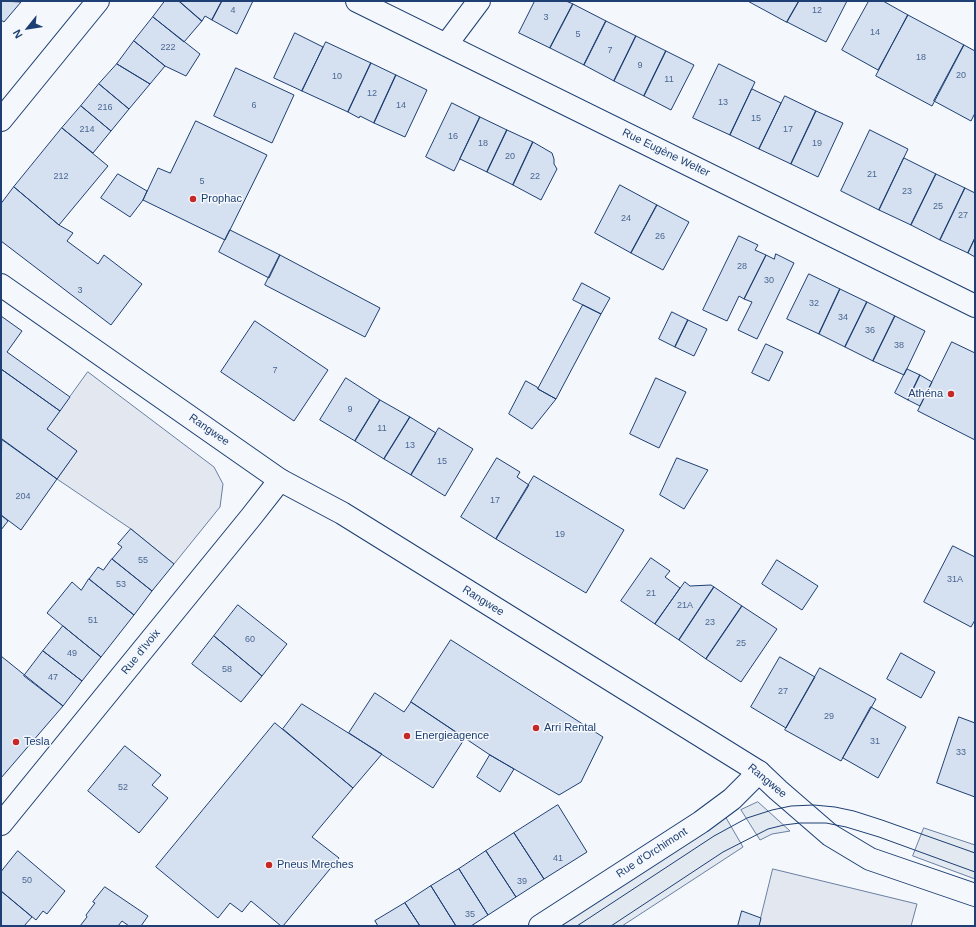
<!DOCTYPE html>
<meta charset="utf-8">
<style>
body{margin:0}
#map{position:relative;width:976px;height:927px;overflow:hidden;background:#f4f7fb;font-family:Helvetica,sans-serif}
canvas{display:block}
.frame{position:absolute;inset:0;border:2px solid #1d3f73;pointer-events:none}
.north{position:absolute;left:8px;top:8px;width:40px;height:40px;-webkit-text-stroke:3px #f4f7fb;paint-order:stroke;rotate:240deg;font-size:11px;font-weight:700;line-height:16px;text-align:center;color:#1d3f73}
.north::after{content:'';display:block;margin:auto;width:14px;height:18px;background:#1d3f73;clip-path:polygon(50% 0,100% 100%,50% 72%,0 100%)}
</style>
<div id="map">
<canvas width="976" height="927"></canvas>
<div class="frame"></div>
<div class="north">N</div>
</div>
<script>
const ctx = document.querySelector('canvas').getContext('2d');
ctx.lineJoin = 'round';
function fill(path, color) {
  ctx.fillStyle = color;
  ctx.fill(path, 'evenodd');
}
function stroke(path, color, width, dash) {
  ctx.strokeStyle = color;
  ctx.lineWidth = width;
  ctx.lineCap = dash ? 'butt' : 'round';
  ctx.setLineDash(dash || []);
  ctx.stroke(path);
}
function label(font, color, halo, rows, align = 'center') {
  ctx.font = font + ' Helvetica,sans-serif';
  ctx.lineWidth = 3;
  ctx.setLineDash([]);
  ctx.textBaseline = 'middle';
  ctx.strokeStyle = halo;
  ctx.fillStyle = color;
  for (const [text, x, y, turn = 0] of rows) {
    ctx.save();
    ctx.translate(x, y);
    ctx.rotate((+turn || 0) * Math.PI / 180);
    ctx.textAlign = isNaN(turn) ? turn : align;
    if (halo) ctx.strokeText(text, 0, 0);
    ctx.fillText(text, 0, 0);
    ctx.restore();
  }
}
const green = new Path2D(`
 M758 802 778 820 790 831 772 834 760 840 741 810Z
 M725 816 743 847 622 926H560Z
 M924 828 975 845V879L913 856Z`);
const parking = new Path2D(`
 M88 372 214 467 223 484 220 507 174 564 131 529 57 479 77 451 47 429Z
 M773 869 917 904 911 926H759Z`);
const building = new Path2D(`
 M1 1 21 2 4 22 1 20Z
 M165 1H179L202 21 184 42 153 17Z
 M179 1H222L212 20 205 16 202 21Z
 M222 1H253L237 34 212 20Z
 M535 1H566L573 4 550 48 519 33Z
 M748 1H799L787 22Z
 M799 1H847L826 42 787 22Z
 M869 1H883L908 15 878 70 842 50Z
 M573 4 606 21 584 65 550 48Z
 M908 15 964 45 932 106 876 76Z
 M153 17 200 54 186 76 165 66 134 41Z
 M606 21 636 36 614 81 584 65Z
 M295 33 323 47 302 91 274 78Z
 M636 36 666 51 644 96 614 81Z
 M134 41 165 66 150 84 117 64Z
 M326 42 371 63 348 112 302 91Z
 M964 45 975 51V113L971 121 934 101Z
 M666 51 694 65 671 110 644 96Z
 M371 63 396 75 374 123 360 116 359 118 348 112Z
 M117 64 150 84 129 109 99 84Z
 M719 64 755 82 730 135 693 118Z
 M236 68 294 95 272 143 214 116Z
 M396 75 427 90 405 137 374 123Z
 M99 84 129 109 111 131 81 106Z
 M752 89 781 103 759 149 730 135Z
 M785 96 816 111 791 164 759 149Z
 M452 103 480 117 454 171 426 157Z
 M81 106 111 131 93 153 62 128Z
 M816 111 843 123 818 177 791 164Z
 M480 117 507 130 487 172 460 159Z
 M196 121 267 155 225 240 143 200 158 168 170 173Z
 M62 128 108 166 59 225 14 187Z
 M507 130 533 142 513 185 487 172Z
 M870 130 908 149 879 210 841 191Z
 M533 142 552 153 554 159V164L557 169 541 200 513 185Z
 M904 158 936 174 911 225 879 210Z
 M118 174 147 191 143 200 130 217 101 198Z
 M936 174 965 188 940 240 911 225Z
 M620 185 657 205 631 253 595 233Z
 M14 187 59 225 73 233 67 241 98 264 104 255 142 284 111 325 1 241V204Z
 M965 188 975 193V238L968 253 940 240Z
 M657 205 689 222 663 270 631 253Z
 M230 230 280 255 269 278 219 252Z
 M739 236 758 245 755 250 766 255 744 299 739 296 727 321 703 310Z
 M975 238V257L968 253Z
 M776 254 794 263 757 339 738 330 752 302 744 299 766 255 774 259Z
 M280 255 380 308 365 337 265 285Z
 M809 274 840 289 819 334 787 319Z
 M582 283 610 298 601 314 573 300Z
 M840 289 867 302 845 347 819 334Z
 M867 302 895 316 873 361 845 347Z
 M583 305 601 314 556 399 538 389Z
 M672 312 688 320 675 347 659 339Z
 M1 316 22 331 7 352 70 397 60 411 1 369Z
 M895 316 925 331 904 375 873 361Z
 M688 320 707 329 694 356 675 347Z
 M255 321 328 370 294 421 221 372Z
 M952 342 975 353V440L918 411Z
 M766 344 783 352 769 381 752 373Z
 M1 369 60 411 47 429 77 451 57 479 1 439Z
 M907 369 920 375 908 400 895 393Z
 M920 375 932 382 920 406 908 400Z
 M346 378 380 400 355 441 320 420Z
 M656 378 686 392 659 448 630 434Z
 M526 381 537 387 538 389 556 399 532 429 509 414Z
 M380 400 410 417 384 459 355 441Z
 M410 417 436 433 411 475 384 459Z
 M439 428 473 449 445 496 411 475Z
 M2 439 57 479 21 530 1 515Z
 M497 458 520 472 517 477 529 485 496 539 461 517Z
 M677 458 708 470 684 509 660 495Z
 M534 476 624 530 586 593 496 539Z
 M1 515 8 521 1 530Z
 M131 529 174 564 152 591 112 559 122 547 118 544Z
 M953 546 975 557V620L971 627 924 602Z
 M651 558 670 571 665 577 680 588 655 624 621 601Z
 M112 559 152 591 134 615 89 579 98 567 103 570Z
 M777 560 818 586 802 610 762 584Z
 M89 579 134 615 101 657 47 613 72 582 81 590Z
 M685 582 690 586 711 585 714 587 679 640 655 624Z
 M714 587 742 606 706 659 679 640Z
 M238 605 287 644 262 676 214 636Z
 M742 606 777 629 741 682 706 659Z
 M63 626 101 657 82 681 43 651Z
 M214 636 262 676 241 702 192 664Z
 M451 640 603 737 581 782 559 795 490 755 411 702Z
 M43 651 82 681 63 706 24 676Z
 M901 653 935 672 921 698 887 679Z
 M1 656 63 706 1 778Z
 M780 657 815 677 786 728 751 707Z
 M820 668 876 699 841 761 785 730Z
 M375 693 404 712 411 702 465 738 433 788 349 733Z
 M302 704 382 754 353 788 283 729Z
 M871 707 906 727 878 778 843 758Z
 M959 717 975 723V797L937 783Z
 M275 723 353 788 312 837 339 858 283 926H281L251 901 242 912 230 903 218 918 156 867Z
 M125 746 161 775 152 785 168 798 139 833 88 791Z
 M490 755 514 769 500 792 477 777Z
 M558 805 587 852 544 879 514 833Z
 M514 833 544 879 516 897 486 851Z
 M18 851 65 891 47 914 43 911 36 920 1 891V872Z
 M486 851 516 897 488 915 459 869Z
 M459 869 488 915 471 926H456L431 886Z
 M431 886 456 926H420L405 903Z
 M105 887 148 916 141 926H129L122 921 118 926H80L87 917 86 915 95 903 93 902Z
 M1 891 32 917 24 926H1Z
 M405 903 420 926H378L375 921Z
 M742 911 761 918 759 926H738Z`);
const street = new Path2D(`
 M357 1 975 306
 M446 45 479 1
 M1 824 251 517 280 480
 M540 926 701 822 732 799 759 772`);
const secondary = new Path2D(`
 M1 285 280 480 342 513 759 772 778 790 830 835 870 859 975 895`);
const primary = new Path2D(`
 M1 120 98 1`);
const tram = new Path2D(`
 M577 926 714 836 747 818 772 810 791 806 814 805 835 807 854 811 882 820 975 853
 M611 926 723 852 768 829 784 825 800 823H826L846 827 879 837 975 872`);
const markers = [
 [193,199,4,"#c62828"],
 [951,394,4,"#c62828"],
 [536,728,4,"#c62828"],
 [407,736,4,"#c62828"],
 [16,742,4,"#c62828"],
 [269,865,4,"#c62828"]
];
const numberNames = [
 ["4",233,11],
 ["12",817,11],
 ["3",546,18],
 ["14",875,33],
 ["5",578,35],
 ["222",168,48],
 ["7",610,51],
 ["18",921,58],
 ["9",640,66],
 ["20",961,76],
 ["10",337,77],
 ["11",669,80],
 ["12",372,94],
 ["13",723,103],
 ["6",254,106],
 ["14",401,106],
 ["216",105,108],
 ["15",756,119],
 ["214",87,130],
 ["17",788,130],
 ["16",453,137],
 ["18",483,144],
 ["19",817,144],
 ["20",510,157],
 ["21",872,175],
 ["212",61,177],
 ["22",535,177],
 ["5",202,182],
 ["23",907,192],
 ["25",938,207],
 ["27",963,216],
 ["24",626,219],
 ["26",660,237],
 ["28",742,267],
 ["30",769,281],
 ["3",80,291],
 ["32",814,304],
 ["34",843,318],
 ["36",870,331],
 ["38",899,346],
 ["7",275,371],
 ["9",350,410],
 ["11",382,429],
 ["13",410,446],
 ["15",442,462],
 ["204",23,497],
 ["17",495,501],
 ["19",560,535],
 ["55",143,561],
 ["31A",955,580],
 ["53",121,585],
 ["21",651,594],
 ["21A",685,606],
 ["51",93,621],
 ["23",710,623],
 ["60",250,640],
 ["25",741,644],
 ["49",72,654],
 ["58",227,670],
 ["47",53,678],
 ["27",783,692],
 ["29",829,717],
 ["31",875,742],
 ["33",961,753],
 ["52",123,788],
 ["41",558,859],
 ["50",27,881],
 ["39",522,882],
 ["35",470,915]
];
const streetNames = [
 ["Rue Eugène Welter",666,153,26],
 ["Rangwee",209,430,35],
 ["Rangwee",483,601,32],
 ["Rue d'Ivoix",141,652,-51],
 ["Rangwee",767,781,40],
 ["Rue d'Orchimont",652,853,-33]
];
const poiNames = [
 ["Prophac",201,199],
 ["Athéna",943,394,"right"],
 ["Arri Rental",544,728],
 ["Energieagence",415,736],
 ["Tesla",24,742],
 ["Pneus Mreches",277,865]
];
fill(green, '#e3e9f0');
stroke(green, '#687fa3', 1);
fill(parking, '#e3e8f0');
stroke(parking, '#687fa3', 1);
fill(building, '#d5e0f0');
stroke(building, '#1d3f73', 1);
stroke(street, '#1d3f73', 24);
stroke(secondary, '#1d3f73', 24);
stroke(primary, '#1d3f73', 24);
stroke(street, '#f4f7fb', 22);
stroke(secondary, '#f4f7fb', 22);
stroke(primary, '#f4f7fb', 22);
stroke(tram, '#1d3f73', 1);
for (const [x, y, r, color] of markers) {
  const dot = new Path2D();
  dot.arc(x, y, r, 0, 2 * Math.PI);
  ctx.fillStyle = color;
  ctx.fill(dot);
  stroke(dot, '#f4f7fb', 1.5);
}
label('9px', '#4b6792', null, numberNames);
label('11px', '#1d3f73', '#f4f7fb', streetNames);
label('11px', '#1d3f73', '#f4f7fb', poiNames, 'left');
</script>
